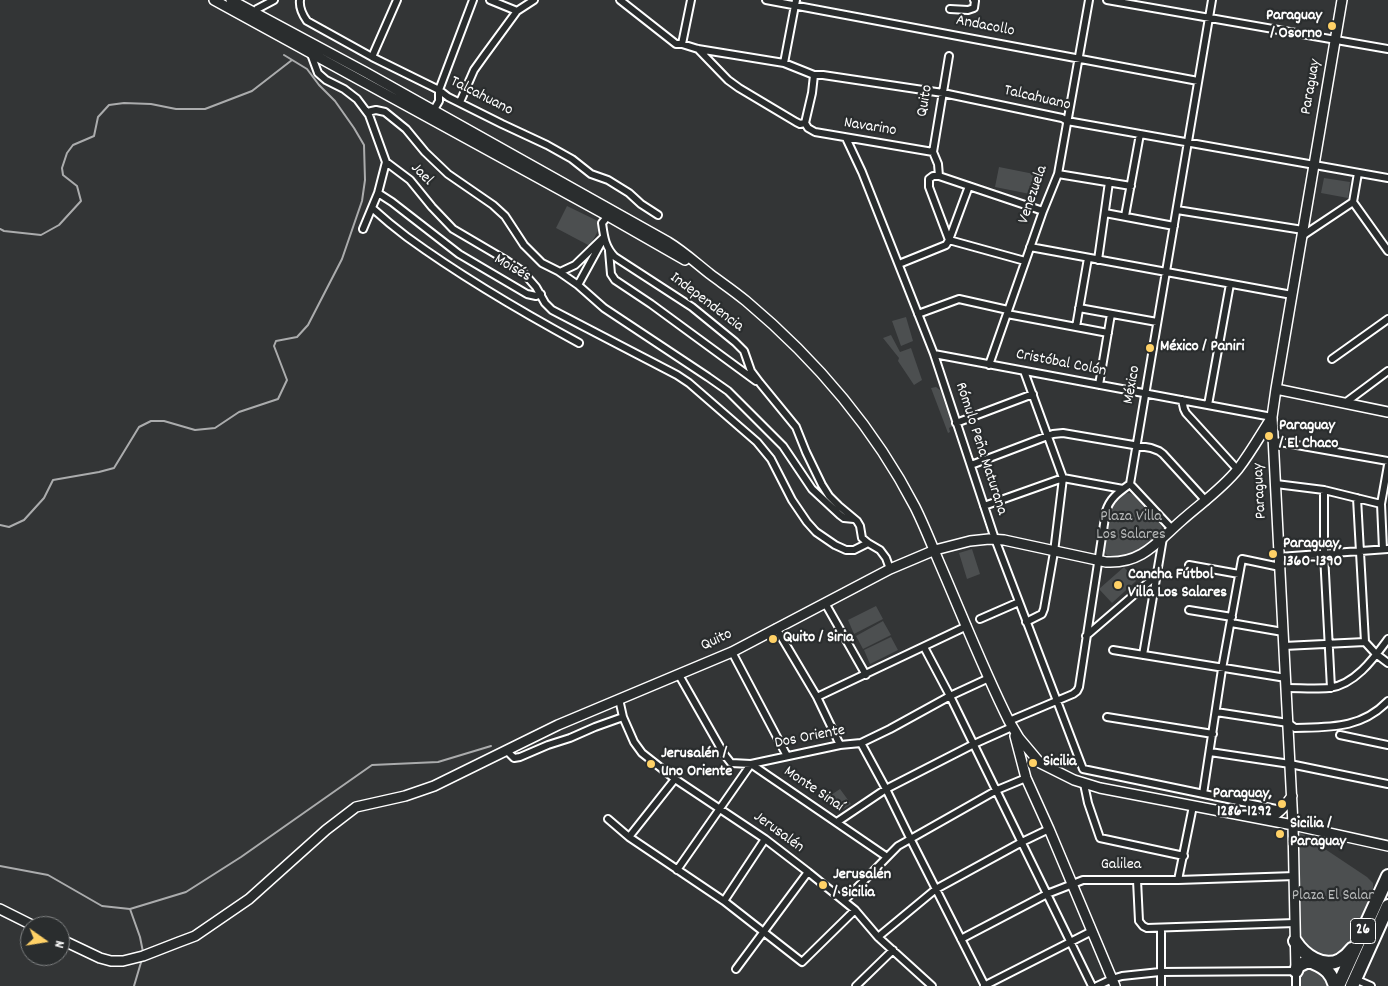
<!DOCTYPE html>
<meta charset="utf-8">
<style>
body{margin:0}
#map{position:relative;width:1388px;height:986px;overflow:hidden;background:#333536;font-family:Dekko,sans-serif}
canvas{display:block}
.north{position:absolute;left:20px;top:916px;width:50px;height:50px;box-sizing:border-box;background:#2a2d2e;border:1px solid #7f8182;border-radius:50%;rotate:103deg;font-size:14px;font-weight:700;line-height:20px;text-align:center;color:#fff}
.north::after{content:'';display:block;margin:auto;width:18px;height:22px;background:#ffd166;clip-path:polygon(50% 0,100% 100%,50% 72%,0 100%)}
</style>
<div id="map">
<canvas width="1388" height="986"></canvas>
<div class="north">N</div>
</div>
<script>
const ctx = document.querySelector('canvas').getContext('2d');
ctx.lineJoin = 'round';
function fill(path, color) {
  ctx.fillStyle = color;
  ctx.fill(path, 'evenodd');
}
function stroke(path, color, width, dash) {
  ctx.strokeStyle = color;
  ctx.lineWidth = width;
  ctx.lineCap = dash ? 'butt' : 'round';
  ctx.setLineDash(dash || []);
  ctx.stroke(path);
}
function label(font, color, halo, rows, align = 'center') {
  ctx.font = font + ' Dekko,sans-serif';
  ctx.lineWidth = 4.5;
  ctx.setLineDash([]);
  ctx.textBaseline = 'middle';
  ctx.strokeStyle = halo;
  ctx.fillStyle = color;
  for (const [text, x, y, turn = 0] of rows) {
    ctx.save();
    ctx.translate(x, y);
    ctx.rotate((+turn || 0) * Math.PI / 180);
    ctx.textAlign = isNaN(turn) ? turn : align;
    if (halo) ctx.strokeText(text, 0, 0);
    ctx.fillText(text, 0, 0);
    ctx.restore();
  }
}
const green = new Path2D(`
 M999 167 1034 174 1030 194 995 187Z
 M1324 178 1350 182 1348 198 1321 193Z
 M567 206 602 223 590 246 556 228Z
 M906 317 913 341 901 346 892 321Z
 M891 335 900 352 911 348 922 380 914 385 898 361 899 358 883 338Z
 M936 387 940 390 953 426 949 428 950 432 948 433 931 388Z
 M1129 493C1137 495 1156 516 1160 524 1162 527 1162 528 1161 531 1154 543 1112 571 1104 551L1112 508C1115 500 1120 493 1129 493Z
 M972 549 980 574 967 579 959 553Z
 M1124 567 1136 581 1112 603 1099 589Z
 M876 606 883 619 854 634 848 620Z
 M883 621 891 635 863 649 856 636Z
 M891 637 898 650 870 664 864 650Z
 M840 789 851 804 842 810 831 795Z
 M1298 831 1367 877 1373 883V892L1349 945C1334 965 1307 958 1299 935Z
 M1303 967 1320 969 1330 986H1298V974Z`);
const stream = new Path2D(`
 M0 229 4 231 41 235 59 225 81 201 77 186 63 175 62 168 67 153 73 145 94 136 98 117 109 105 124 103 151 104 176 109H205L252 91 292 60
 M0 525 9 527 24 520 44 498 53 480 99 472 114 468 139 427 151 421H164L195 430 215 428 239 412 278 399 287 380 274 346 276 341 297 337 308 325 342 259 362 201 365 180 364 145 354 128 335 101 319 85 307 69 284 55
 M0 866 48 875 102 906 130 909 186 892 241 857 372 765 438 762 491 746
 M130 909 140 937 143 952
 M134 986 142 959`);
const street = new Path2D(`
 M300 0C299 8 302 14 307 21L372 57 439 90 448 97 502 124 547 145 572 159 591 174 608 180 629 193 641 204 658 215
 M490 0 517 11
 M620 0 676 44H682L698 49 784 63 814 75H823L943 93 1062 118 1067 121 1388 178
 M766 0 1198 81
 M1107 0 1388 49
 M950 9 968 10 974 8 975 1 974 0
 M253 14 257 9 274 0
 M682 44 691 0
 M698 49 728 80 739 88 796 122 800 124 805 123 808 128 815 132 933 152
 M311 54 318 73 326 80 344 89 357 99 369 115 386 162 410 180 432 207 453 229 504 259 522 271 536 287 545 303 552 310 677 375 689 383 757 442 771 459 792 500 807 522 816 532 835 545 846 550H854L868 543
 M372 57 397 0
 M784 63 796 0
 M460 102 474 70 484 56 517 11 534 0
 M367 112 376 110 385 112 406 129 425 152 448 174 493 205 505 216 524 245 542 263 558 271 578 285 604 308 708 377 728 391 783 446 812 489 840 515 844 518 854 519
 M432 113 439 101V90L473 0
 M805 123 812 93 814 75
 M846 138 862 172 934 354 995 539 1083 769 1281 810
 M933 152 949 56
 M933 152 938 164 939 176
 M1358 173 1353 202 1388 251
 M1058 174 1131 186
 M378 193 392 202 459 254 527 294 536 296 541 294
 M372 208C383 218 395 228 407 237 462 277 520 311 579 343
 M1177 210 1303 230
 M1105 213 1174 226
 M608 216 602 223C604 237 605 247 615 257L692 307 735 342 744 351 751 371 760 383 796 427 806 452 822 485 829 496 839 506 857 521 860 526 862 538 868 543 880 550 886 558 890 569
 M1125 216 1140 134
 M363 229 378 193 386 162
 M1302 236 1353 202
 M949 240 929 187V179L933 176H939L1043 211
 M949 240 969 186
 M1030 247 1292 295
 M609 251 611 274 615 280 651 304 756 381
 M1098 260 1109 182
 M899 264 946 245 949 240 1025 261
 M558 271 560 272 575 265 604 237
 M578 285 601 243
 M1079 308 1157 322
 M918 314 959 299 1008 310
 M1007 314 1108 333
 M1076 327 1088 258
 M934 354 1272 417
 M1332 359 1388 319
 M989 365 1043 211 1058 174 1089 0
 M1024 371 1063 478 1054 552 1044 609 1042 614 1026 622
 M1099 385 1111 314
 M1182 400 1184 409 1186 413 1237 469
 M1345 403 1388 371
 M1208 405 1230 284
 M956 423 1033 394
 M1274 441 1388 461
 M971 465 1053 434 1063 433 1151 448 1159 451 1163 454 1206 501
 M1130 484 1172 529
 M1276 484 1324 490 1381 504
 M1324 490V554L1331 688
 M1357 498 1365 642
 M984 506 1063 478 1123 489
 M1383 549 1381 504 1388 465
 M1279 557 1388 549
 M1189 565 1239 574
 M825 603 866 675
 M1189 610 1232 617
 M980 619 1019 602
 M1231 623 1283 632
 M776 628 817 697 840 745
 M1086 636 1157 575
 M1284 646 1365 642 1376 654 1388 663
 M924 647 950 696 1092 986
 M1113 650 1286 678
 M732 652 787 756
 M1143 655 1163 538
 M679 675 724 754 731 763 751 764 887 857
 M1286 688C1300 688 1315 689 1329 688 1355 685 1374 658 1388 639
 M817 697 967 626
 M619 699 623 717 634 742 642 753 675 779 765 839 808 872 855 910 878 937 932 986
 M1216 712 1288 723 1295 728C1330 727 1361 729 1388 701
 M1107 717 1213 734
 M1009 721 1073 694 1077 691 1079 687 1106 511C1110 498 1119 492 1130 484L1212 0
 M1340 735 1388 745
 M861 743 886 789 910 838 985 986
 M507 751 514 758 520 757 548 745 570 738 595 727 623 717
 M1210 752 1290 764 1388 784
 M1084 784 1088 803 1100 838 1184 856
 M1203 794 1222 669 1242 559 1280 567
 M608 819 629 837 724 901 802 962 855 910
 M837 822 886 789 974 744 1012 727
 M629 837 675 779
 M677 870 751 764 840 745 861 743 890 729 950 696 989 678
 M1137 880 1139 921 1143 926 1147 928 1295 923
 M1178 880 1193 806
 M724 901 765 839
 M844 901 898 846 997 790 1026 778
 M1161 928V986
 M878 937 936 889 1022 842 1049 829
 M961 939 1047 894 1083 880H1178L1295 876
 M736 969 808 872
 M1355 979 1371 986
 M856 986 893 950
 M984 986 1092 931
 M1097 986 1112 979 1122 976 1160 972 1296 971V986`);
const secondary = new Path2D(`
 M214 0 608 216 685 260
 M231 0 365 72 668 242C683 251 696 263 710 274 722 283 734 291 746 301 814 358 874 428 915 507 924 525 931 543 939 562 962 615 983 669 1009 721L1019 738 1040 763 1074 780 1100 788 1293 825 1388 846
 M1276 389 1388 412
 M1015 736 1026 778 1049 829 1115 986
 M1265 819C1278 816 1284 807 1292 796
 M0 909 34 926
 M60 939 100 958 111 961H123L143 956 179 942 195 936 249 899 326 830 356 807 405 796 434 786 558 725 732 652 890 569 935 550 970 541 989 539 1004 540 1106 562C1142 564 1157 542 1181 521 1200 504 1222 489 1238 469 1251 452 1261 434 1272 417
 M1296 971 1293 825 1272 417 1276 389 1342 0`);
const highway = new Path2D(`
 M1295 941C1304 955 1323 969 1340 960 1345 957 1349 953 1352 949
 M1314 963C1326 968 1332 974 1335 986
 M1296 971 1298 966 1306 962H1311
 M1338 986 1388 876
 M1352 986 1388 906`);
const markers = [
 [1332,26,5,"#ffd166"],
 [1150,348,5,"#ffd166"],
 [1269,436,5,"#ffd166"],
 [1273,554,5,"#ffd166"],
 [1118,585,5,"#ffd166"],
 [773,639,5,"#ffd166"],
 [1033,763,5,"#ffd166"],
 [651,764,5,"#ffd166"],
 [1282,804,5,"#ffd166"],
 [1280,834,5,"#ffd166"],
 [823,885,5,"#ffd166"]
];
const shields = [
 [1363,931,25]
];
const shieldNames = [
 ["26",1363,931]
];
const poiNames = [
 ["Paraguay",1322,17,"right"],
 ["/ Osorno",1322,35,"right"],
 ["México / Paniri",1160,348],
 ["Paraguay",1279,427],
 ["/ El Chaco",1279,445],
 ["Paraguay,",1283,545],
 ["1360-1390",1283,563],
 ["Cancha Fútbol",1128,576],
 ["Villa Los Salares",1128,594],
 ["Quito / Siria",783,639],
 ["Jerusalén /",661,755],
 ["Uno Oriente",661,773],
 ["Sicilia",1043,763],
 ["Paraguay,",1272,795,"right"],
 ["1286-1292",1272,813,"right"],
 ["Sicilia /",1290,825],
 ["Paraguay",1290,843],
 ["Jerusalén",833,876],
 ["/ Sicilia",833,894]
];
const streetNames = [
 ["Andacollo",985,27,11],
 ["Paraguay",1312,87,-80],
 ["Talcahuano",481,97,27],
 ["Talcahuano",1037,99,13],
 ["Quito",926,101,-80],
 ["Navarino",870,128,9],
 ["Jael",421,175,46],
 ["Venezuela",1034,195,-71],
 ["Moisés",512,269,30],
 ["Independencia",706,303,37],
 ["Cristóbal Colón",1061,364,11],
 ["México",1133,385,-80],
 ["Rómulo Peña Maturana",980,449,72],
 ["Paraguay",1261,491,-93],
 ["Quito",717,641,-25],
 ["Dos Oriente",810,738,-11],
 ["Monte Sinaí",813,790,34],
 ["Jerusalén",778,833,36],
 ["Galilea",1121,866]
];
const parkNames = [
 ["Plaza Villa",1131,518],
 ["Los Salares",1131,536],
 ["Plaza El Salar",1333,897]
];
fill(green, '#4c4f50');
stroke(stream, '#abacad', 2);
stroke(street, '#fff', 10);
stroke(secondary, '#fff', 12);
stroke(highway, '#fff', 16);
stroke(street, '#2a2d2e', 6);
stroke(secondary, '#2a2d2e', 9);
stroke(highway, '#2a2d2e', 12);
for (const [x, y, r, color] of markers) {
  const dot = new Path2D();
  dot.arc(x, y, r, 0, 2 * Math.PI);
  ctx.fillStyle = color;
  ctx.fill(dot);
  stroke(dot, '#2a2d2e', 2);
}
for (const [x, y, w] of shields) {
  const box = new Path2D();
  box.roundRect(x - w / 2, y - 12.5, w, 25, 4);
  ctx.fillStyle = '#2a2d2e';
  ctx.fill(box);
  stroke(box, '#fff', 1);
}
label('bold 15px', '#fff', null, shieldNames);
label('bold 16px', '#fff', '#2a2d2e', poiNames, 'left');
label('16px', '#fff', '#2a2d2e', streetNames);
label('16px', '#b7b9b9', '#2a2d2e', parkNames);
</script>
